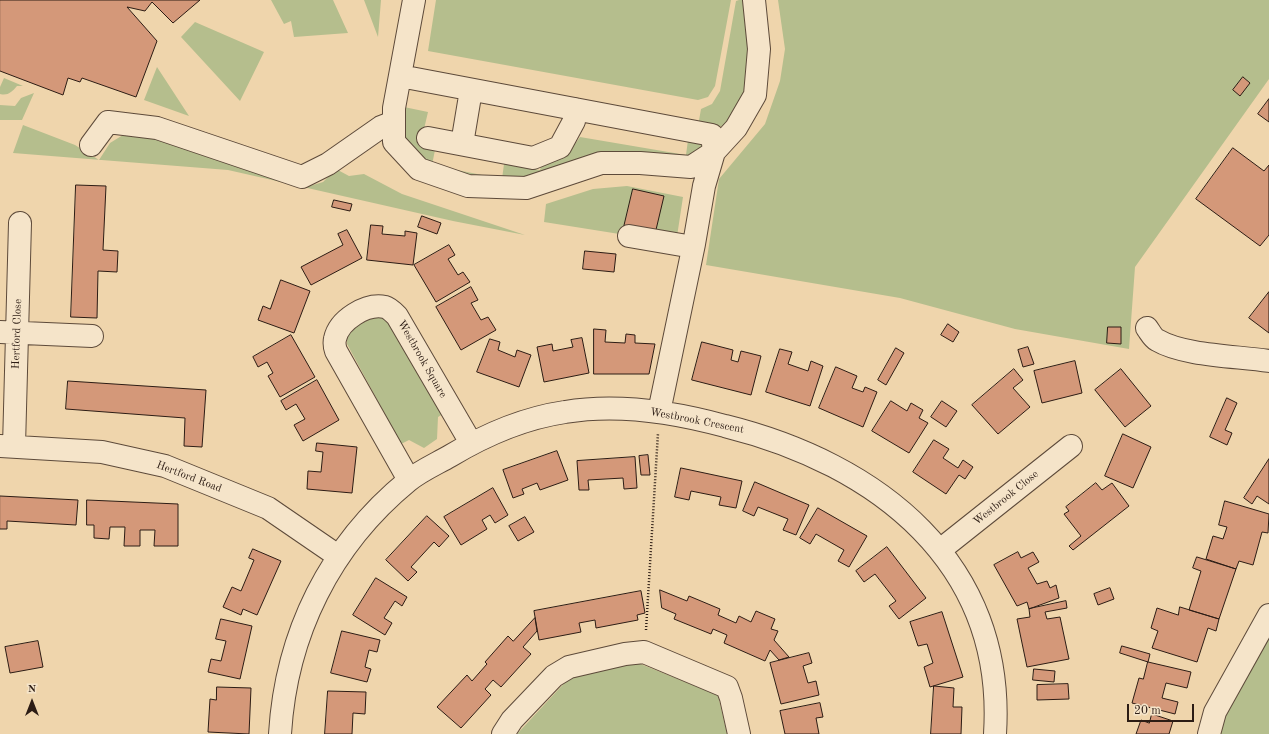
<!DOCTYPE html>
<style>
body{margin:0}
#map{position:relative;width:1269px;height:734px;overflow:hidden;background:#efd5ac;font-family:"Old Standard TT",serif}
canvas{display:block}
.north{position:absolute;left:12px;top:682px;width:40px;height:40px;-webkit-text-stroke:3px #f5e4c9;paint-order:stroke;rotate:0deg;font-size:11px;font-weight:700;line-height:16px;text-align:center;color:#2c1c14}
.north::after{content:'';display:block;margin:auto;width:14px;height:18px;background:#2c1c14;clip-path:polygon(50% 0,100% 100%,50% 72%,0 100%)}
.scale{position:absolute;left:1127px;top:704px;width:67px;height:18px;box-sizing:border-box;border:2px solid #2c1c14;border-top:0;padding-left:5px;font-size:12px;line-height:14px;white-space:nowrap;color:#2c1c14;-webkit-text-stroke:3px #f5e4c9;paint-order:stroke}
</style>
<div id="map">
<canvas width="1269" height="734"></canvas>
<div class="north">N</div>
<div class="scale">20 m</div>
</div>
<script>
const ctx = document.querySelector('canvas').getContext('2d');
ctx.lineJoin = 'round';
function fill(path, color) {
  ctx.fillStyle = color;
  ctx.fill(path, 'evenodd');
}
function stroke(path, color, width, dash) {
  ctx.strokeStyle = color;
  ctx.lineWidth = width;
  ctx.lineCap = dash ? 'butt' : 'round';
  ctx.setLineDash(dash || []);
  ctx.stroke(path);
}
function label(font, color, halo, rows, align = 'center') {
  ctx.font = font + ' "Old Standard TT",serif';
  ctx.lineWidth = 3;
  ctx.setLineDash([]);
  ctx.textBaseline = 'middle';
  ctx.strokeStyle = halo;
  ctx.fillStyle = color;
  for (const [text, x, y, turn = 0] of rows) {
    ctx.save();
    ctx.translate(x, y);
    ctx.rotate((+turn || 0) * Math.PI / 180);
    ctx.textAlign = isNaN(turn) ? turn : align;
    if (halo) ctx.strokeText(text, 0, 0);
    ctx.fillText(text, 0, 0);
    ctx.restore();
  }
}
const green = new Path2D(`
 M271 0H333L348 33 294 37 291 21 284 24Z
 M364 0H381L378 37Z
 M436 0H731L715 86 708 97 698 100 428 51Z
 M739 0H746L750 94 729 125 707 128 698 126 701 109 712 104 720 91 736 1Z
 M778 0H1269V79L1135 267 1129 349 1015 329 900 298 706 265 719 179 765 124 780 81 785 49Z
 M195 22 264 52 240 101 181 37Z
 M157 67 189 116 144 100Z
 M4 78 23 86H17C12 92 8 96 0 94V87Z
 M34 93 22 120H0V105L15 106 21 98Z
 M404 107 428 112 420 146 435 150 432 165 502 179 504 164 540 170 542 164C559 160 571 151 580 137L686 155 688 140 709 145 693 157 671 161 627 152 597 153 528 179 475 181 452 175 415 155 405 141 400 127Z
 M23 125 75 145 99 160 110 143 123 135 153 137 303 188 323 182 336 169 349 176 364 174 402 194 525 235 453 221 228 170 13 153Z
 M627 186 683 197 676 243 544 222 546 204 593 189Z
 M381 316 387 321 443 414 438 417 437 439 424 448 409 440 401 444 347 344C347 341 347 338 348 335 354 326 372 317 381 316Z
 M1269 631V734H1220L1230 702Z
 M638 663 718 695 727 734H517L570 677Z`);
const building = new Path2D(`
 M0 0H200L173 23 152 2 145 11 127 7 157 41 136 97 82 78 80 82 68 78 63 95 0 71Z
 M1243 77 1250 83 1240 96 1233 90Z
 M1269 99V122L1258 114Z
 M1233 148 1264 171 1269 165V235L1260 246 1196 199Z
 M76 185 106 186 103 250 118 251 117 272 98 271 97 318 71 317Z
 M633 189 664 196 655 234 624 227Z
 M334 200 352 204 350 211 332 207Z
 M422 216 441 223 437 234 418 227Z
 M371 225 383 226 382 234 405 236V231L417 233 413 265 367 260Z
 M347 230 362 258 311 285 301 267 343 245 338 234Z
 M449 245 455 255 448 259 458 275 463 272 470 282 436 302 414 265Z
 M585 251 616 254 614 272 583 269Z
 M281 280 310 291 294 333 258 320 263 306 270 309Z
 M471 287 478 300 471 303 481 320 488 317 496 330 461 350 436 307Z
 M1269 292V333L1249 318Z
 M948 324 959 332 953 342 941 335Z
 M1108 327H1121V344L1107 343Z
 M594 329 606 330 605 342 625 343 626 334 635 335V343L655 344 649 374H594Z
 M291 335 315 377 280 397 268 376 273 373 267 362 258 367 253 357Z
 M582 338 589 373 544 382 537 347 552 344 553 351 573 347 571 340Z
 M490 339 500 342 498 350 515 357 517 350 531 355 519 387 477 372Z
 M702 342 733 350 731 360 738 362 741 351 761 356 751 395 692 380Z
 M1028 347 1034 364 1023 367 1018 350Z
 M896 348 904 353 886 385 878 380Z
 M780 349 792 352 788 364 808 371 811 361 823 366 810 406 766 392Z
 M1075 361 1082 393 1042 403 1034 371Z
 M836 367 857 376 852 388 863 392 865 387 877 392 863 427 819 408Z
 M1014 369 1023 380 1013 388 1030 407 998 434 972 405Z
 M1121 369 1151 406 1125 427 1095 390Z
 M317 380 339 420 303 441 294 425 305 419 296 404 286 410 281 401Z
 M68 381 206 390 202 447 184 446 185 418 66 409Z
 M1227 398 1237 403 1225 430 1232 433 1227 445 1210 437Z
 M891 401 907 411 911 403 923 410 919 418 928 423 909 453 872 431Z
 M942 401 957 411 946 427 931 417Z
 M1123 434 1151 447 1133 488 1105 476Z
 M934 440 949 449 943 458 958 468 963 460 973 467 965 479 959 475 946 494 913 472Z
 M317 443 357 447 352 493 307 489 308 471 321 472 323 452 316 451Z
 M557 451 568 480 540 490 537 483 522 489 524 494 513 498 503 470Z
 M648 455 650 475H641L639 456Z
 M635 457 637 488 624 489 623 478 588 480 589 490H579L577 461Z
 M1269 459V504L1257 496 1252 504 1244 498Z
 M681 468 742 481 736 508 719 505 721 497 691 491 689 500 675 497Z
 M755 482 809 505 796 535 783 530 788 519 758 507 754 516 743 511Z
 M1096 483 1102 490 1112 483 1129 506 1073 550 1069 546 1081 536 1064 514 1069 511 1066 507Z
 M493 488 508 515 495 523 490 515 482 520 487 529 461 545 444 517Z
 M0 496 78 500 76 525 7 521V529H0Z
 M87 500 178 504V546H154L155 530H140V546H124L125 527H110L109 539 94 538V525H87Z
 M1225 501 1269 514 1268 533 1262 532 1253 565 1239 561 1236 569 1206 559 1213 536 1223 539 1227 527 1219 525Z
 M818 508 867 536 849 567 838 561 844 550 816 534 810 544 800 538Z
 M427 516 449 536 439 547 434 542 411 567 417 572 408 581 386 560Z
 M525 517 534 532 518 541 509 526Z
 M887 547 926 598 899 619 889 606 896 601 875 574 864 582 856 571Z
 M253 549 281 561 257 615 243 609 241 615 223 607 232 587 241 591 254 560 249 558Z
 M1018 552 1021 558 1033 552 1039 562 1028 568 1037 584 1047 581 1050 588 1056 585 1059 598 1029 609 1027 602 1017 606 994 565Z
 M1197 557 1236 569 1219 619 1189 610 1201 571 1193 568Z
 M376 578 407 597 402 606 395 601 384 618 392 623 385 635 353 615Z
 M1110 588 1114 599 1098 605 1094 594Z
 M660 590 687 601 689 596 720 609 718 615 736 623 739 616 751 622 756 611 775 619 771 629 778 631 774 640 789 657 779 660 770 650 765 661 724 643 727 635 713 629 711 634 674 619 676 614 662 608Z
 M641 591 645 613 637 615 638 620 596 628 595 620 579 623 581 632 539 640 534 611Z
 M1066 601 1067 608 1045 612 1047 619 1060 617 1069 659 1027 667 1017 619 1030 617 1029 609Z
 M1180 607 1219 619 1216 631 1208 628 1197 662 1152 648 1158 631 1151 628 1157 608 1178 615Z
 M942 612 963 677 930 687 924 667 933 663 927 644 918 646 910 622Z
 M535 618 537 631 523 647 531 654 501 687 493 680 485 689 491 695 461 728 437 707 467 675 472 681 487 664 485 662 508 636 513 641Z
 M221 619 252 626 240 679 208 672 211 659 221 661 226 641 216 639Z
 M342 631 380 640 377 652 369 650 365 667 371 669 367 682 331 673Z
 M38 641 43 667 10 673 5 647Z
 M1122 646 1150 654 1148 662 1120 653Z
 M809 653 812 663 803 666 808 683 816 681 819 695 781 704 770 663Z
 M1148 662 1191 672 1187 688 1166 683 1162 698 1178 702 1175 714 1132 703 1139 678 1143 679Z
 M1034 669 1055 671 1054 682 1033 680Z
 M1068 684 1069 699 1037 700V685Z
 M934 686 954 688 953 707H962L961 734H931Z
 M217 687 251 688 249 734 208 732 210 699 216 700Z
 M328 691 366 692 365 714 353 713 352 734H325Z
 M820 703 823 717 816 718 819 734H785L780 711Z
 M1152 714 1173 721 1169 734H1136L1141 720 1149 723Z`);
const path = new Path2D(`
 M646 630 658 433`);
const minor = new Path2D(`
 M414 0 394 108V142L419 169 468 186 526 188 601 163H640L691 167 714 152 736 128 755 95 759 49 754 0
 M400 76 712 135 714 152 704 186 694 244 659 412
 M428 138 533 158 560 147 574 121 575 109
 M462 144 471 90
 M91 145 108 122 157 128 302 177 328 164 381 127 394 122
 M629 236 693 247
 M1147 328C1150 332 1153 338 1157 340 1184 356 1237 356 1269 361
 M0 332 92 336
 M0 446 102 452 165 466 268 508 338 556
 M14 446 20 223
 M409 480 336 351C335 348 334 343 335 339 339 320 366 303 385 307 389 308 394 313 397 316L471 443
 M940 550 1071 446
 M280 734C286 634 330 545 408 481 420 471 436 464 450 456 485 435 524 418 565 412 618 403 674 412 725 426 878 464 1006 563 995 734
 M503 734 512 720 554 676 569 667 625 654 644 652 727 687 731 698 739 734
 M1209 734 1215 712 1269 615`);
const streetNames = [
 ["Hertford Close",17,334,-88],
 ["Westbrook Square",422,359,60],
 ["Westbrook Crescent",697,421,11],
 ["Hertford Road",189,477,21],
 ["Westbrook Close",1006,498,-39]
];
fill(green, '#b5be8d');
fill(building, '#d49879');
stroke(building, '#2c1c14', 1);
stroke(minor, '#5d4a3a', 24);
stroke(path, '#2c1c14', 2.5, [1, 2]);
stroke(minor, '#f5e4c9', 22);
label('11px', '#2c1c14', '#f5e4c9', streetNames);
</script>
